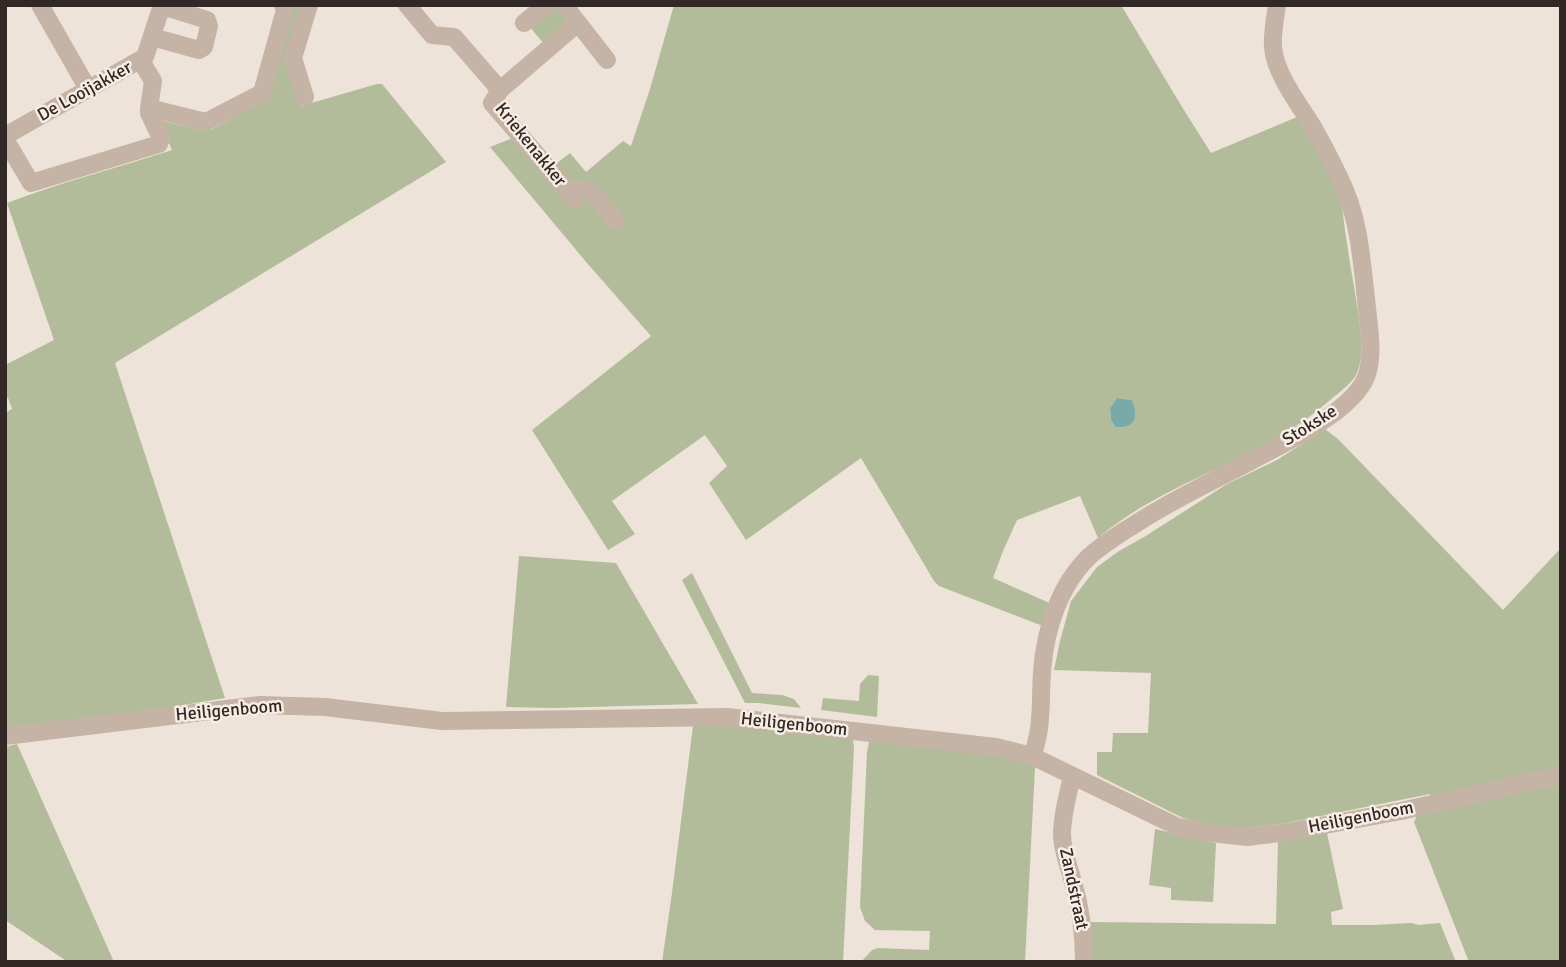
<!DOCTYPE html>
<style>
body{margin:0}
#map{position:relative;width:1566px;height:967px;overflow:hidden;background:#eee3d8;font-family:Signika,sans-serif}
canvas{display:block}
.frame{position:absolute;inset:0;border:7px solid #322926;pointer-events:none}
</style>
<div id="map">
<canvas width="1566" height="967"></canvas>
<div class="frame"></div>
</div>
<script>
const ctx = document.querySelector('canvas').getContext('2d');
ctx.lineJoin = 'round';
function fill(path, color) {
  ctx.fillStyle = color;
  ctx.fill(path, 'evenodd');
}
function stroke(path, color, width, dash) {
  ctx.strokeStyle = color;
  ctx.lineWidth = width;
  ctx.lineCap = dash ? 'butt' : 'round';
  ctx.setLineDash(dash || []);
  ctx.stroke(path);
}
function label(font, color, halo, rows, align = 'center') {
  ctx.font = font + ' Signika,sans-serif';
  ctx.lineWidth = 5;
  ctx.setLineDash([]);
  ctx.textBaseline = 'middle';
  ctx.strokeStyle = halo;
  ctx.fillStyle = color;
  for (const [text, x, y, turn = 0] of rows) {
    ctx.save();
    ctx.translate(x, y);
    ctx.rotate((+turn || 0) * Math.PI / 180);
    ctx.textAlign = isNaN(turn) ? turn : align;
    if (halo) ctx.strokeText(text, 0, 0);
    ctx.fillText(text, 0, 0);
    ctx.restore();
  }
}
const green = new Path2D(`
 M290 5H307L298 92 301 106 377 84H382L446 162 115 363 225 698 136 713 5 730V413L12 409 8 398 5 397V365L54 340 7 203C61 182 117 168 172 150L159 120 202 130H211L265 100Z
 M674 5H1121L1182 107 1211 153 1297 117C1310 139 1333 172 1340 196 1342 205 1343 214 1344 223 1347 244 1350 265 1354 286 1357 309 1368 354 1356 375 1350 385 1338 393 1329 401 1261 461 1167 479 1098 538L1080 496 1017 520 1003 551 993 578 1054 605 1048 628 939 586 934 581 861 458 746 540 709 483 727 466 705 435 612 501 635 534 608 550 532 430 651 336 587 263 490 147 513 138 572 205 586 197 607 221 613 209 588 183H566L552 167 570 153 586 172 623 141 631 146 650 89ZM1117 398 1132 400C1139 417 1136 429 1115 427L1111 420 1110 408Z
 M558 6 569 25 545 45 529 26 550 8Z
 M1325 429 1338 439 1503 610 1561 548V962H1469L1414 822 1417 815 1431 812 1430 794 1286 823 1247 828H1221L1183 818 1097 775V752H1112L1113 733H1148L1151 673 1054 670 1060 641 1071 601 1097 567 1119 551 1144 537 1227 484 1277 460Z
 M519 556 616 563 698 704 553 708 506 707Z
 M692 573 752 693 782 695 794 699 801 708 758 703H745L682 580Z
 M868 675 879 676 877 717 821 710 823 698 859 701 860 684Z
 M717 725 849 734 853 740 854 748 843 962H662L672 893 693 726Z
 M873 738 960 746 1025 762 1035 767 1025 962H861L872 950 878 948 929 950 930 931 875 930 865 921 860 907 867 752 869 742Z
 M17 744 114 962H68L5 920V747Z
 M1155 829 1216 843 1213 902 1171 900V888L1149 885Z
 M1327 833 1343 909 1331 912 1332 925H1373L1412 923 1418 925 1440 923 1456 962H1090L1091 922 1276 924 1278 842Z`);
const water = new Path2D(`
 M1117 398 1132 400C1139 417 1136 429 1115 427L1111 420 1110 408Z`);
const minor = new Path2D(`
 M40 5 88 89
 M407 5 432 35 454 37 500 90 492 103 575 199
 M564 5 607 60
 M524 23 546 5
 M152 37 199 50 204 47 209 26 207 20 162 6
 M141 61 153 81 149 108 206 122 262 93 285 10 283 5
 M500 90 578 23
 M305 97 293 58 309 5
 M5 136 145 57 162 5
 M5 139 31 183 159 144 161 138 149 113V108
 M566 190 590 191 615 220
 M5 736 260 705 325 707 442 721 727 717 996 747 1032 756 1178 827 1220 834 1247 837 1287 832 1401 811 1561 775
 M1032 756C1043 728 1040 701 1042 672 1045 629 1060 582 1093 553 1107 542 1122 532 1137 523 1172 500 1211 482 1249 462 1282 444 1359 410 1368 371 1373 351 1369 328 1367 308 1362 265 1360 218 1340 179 1332 162 1323 144 1313 127 1299 104 1275 74 1273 47 1272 34 1275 19 1277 5
 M1072 776C1068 795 1062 815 1062 834 1062 851 1069 866 1073 882 1081 908 1084 935 1084 962`);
const streetNames = [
 ["De Looijakker",85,92,-29],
 ["Kriekenakker",530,145,51],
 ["Stokske",1310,426,-32],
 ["Heiligenboom",229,711,-5],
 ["Heiligenboom",794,725,6],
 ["Heiligenboom",1361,818,-11],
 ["Zandstraat",1073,889,78]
];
fill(green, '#b2bc9a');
fill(water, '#7aa9a9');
stroke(minor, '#c5b3a6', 18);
label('18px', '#322926', '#f7ede4', streetNames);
</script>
